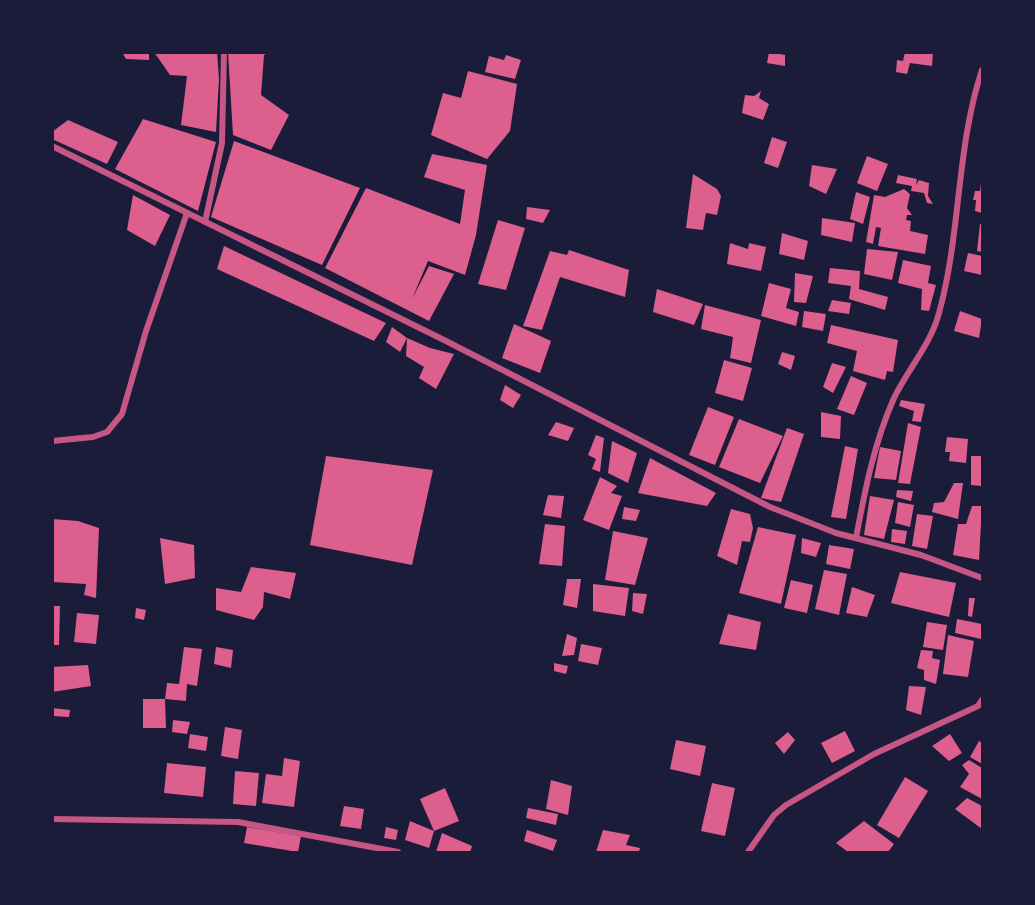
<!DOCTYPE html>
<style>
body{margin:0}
#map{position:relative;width:1035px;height:905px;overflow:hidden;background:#1b1b3a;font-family:Overpass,sans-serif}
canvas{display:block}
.frame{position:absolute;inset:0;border:54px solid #1b1b3a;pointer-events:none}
</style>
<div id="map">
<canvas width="1035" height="905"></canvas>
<div class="frame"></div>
</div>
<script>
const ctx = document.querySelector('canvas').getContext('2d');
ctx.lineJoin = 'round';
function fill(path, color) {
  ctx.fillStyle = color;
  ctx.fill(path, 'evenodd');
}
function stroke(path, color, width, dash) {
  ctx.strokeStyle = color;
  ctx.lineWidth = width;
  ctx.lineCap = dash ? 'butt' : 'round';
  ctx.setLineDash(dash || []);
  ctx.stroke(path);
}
const building = new Path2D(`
 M122 52H149V60L126 59Z
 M154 52H217L219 79 216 132 181 125 187 76 170 75Z
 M228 52H270L264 55 261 95 289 115 271 150 233 135Z
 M769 52 785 55V66L767 63Z
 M905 52H933L932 66 910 63 907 74 896 72 897 60 903 61Z
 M506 55 521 60 515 79 485 72 489 56 504 60Z
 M468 71 517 84 510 131 487 159 431 135 443 93 461 98Z
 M761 91 759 98 769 104 763 120 742 113 745 95 754 96Z
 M143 119 216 142 198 211 115 169Z
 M68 120 118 142 107 164 52 139V132Z
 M772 137 787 142 778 168 764 163Z
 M234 141 360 188 322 265 211 217Z
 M432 154 487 165 476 235 465 275 428 261 412 299 429 266 454 274 429 321 325 268 366 188 460 224 465 190 424 177Z
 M867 156 888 164 877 191 857 183Z
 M812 165 837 169 826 194 809 186Z
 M693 174 717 189 721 196 717 215 706 213 703 230 686 228Z
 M898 175 917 179 916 185 919 180 929 183 928 196 933 204 927 203 924 193 911 191 912 186 896 183Z
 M981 183H982V213L975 211 976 200H973L975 191H980Z
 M904 189 910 194 907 208 912 215H907L906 220 911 221 910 231 928 235 925 254 878 246 881 228 876 227 873 244 866 242 874 195 885 197Z
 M856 192 870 197 863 224 850 219Z
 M133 195 170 215 155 246 127 230Z
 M527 207 550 210 543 223 526 219Z
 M822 218 855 223 852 242 821 235Z
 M498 220 525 228 506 290 478 284Z
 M980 224H982V252L977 251Z
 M782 233 808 241 804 260 779 254Z
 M730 243 748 249 749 243 766 247 761 271 727 264Z
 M224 246 386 323 374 341 217 269Z
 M867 249 898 252 892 280 864 274Z
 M569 250 629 270 625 297 560 277 542 330 523 326 550 251 567 255Z
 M968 253 982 256V275L964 271Z
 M903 260 931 266 928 283 936 285 929 311 921 310 922 289 898 283Z
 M830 268 860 271 859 289 888 297 885 310 849 299 851 286 828 283Z
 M795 273 813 276 806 303 794 302Z
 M769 283 791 289 786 308 799 312 796 326 761 316Z
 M657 289 703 304 694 325 653 312Z
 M832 300 851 303 849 314 828 311Z
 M705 305 761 320 751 363 730 358 733 337 701 329Z
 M804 311 826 314 823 331 802 327Z
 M960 311 982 319 979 338 954 331Z
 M514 324 551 341 540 373 502 358Z
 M831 325 898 340 893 372 887 371 885 380 853 371 857 351 827 343Z
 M392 327 407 338 400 352 386 342Z
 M407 338 430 348 454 354 436 389 419 378 424 367 406 356Z
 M782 352 795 356 791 370 778 364Z
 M724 360 752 368 743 401 715 393Z
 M832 363 846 367 833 393 823 387Z
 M851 376 867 383 854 415 837 409Z
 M505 385 521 395 513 408 500 400Z
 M901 400 925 404 921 422 912 421 914 411 899 406Z
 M708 407 734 417 715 465 689 455Z
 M821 412 841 416 840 439 821 437Z
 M739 419 783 436 760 483 719 467Z
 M556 422 574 428 568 441 548 435Z
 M908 423 921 427 910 484 898 483Z
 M787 428 804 434 781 502 761 498Z
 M596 435 604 438 600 472 592 469 596 459 588 455Z
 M947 437 968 439 966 463 949 461 950 452H945Z
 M612 441 637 453 628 483 608 473Z
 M845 446 858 449 846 519 831 517Z
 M880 447 901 451 896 480 874 478Z
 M326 456 433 470 412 565 310 545Z
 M971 456H982L981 486 971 485Z
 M650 458 716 493 707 506 638 493Z
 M600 477 617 486 611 493 622 496 609 530 583 520Z
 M954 483H963L958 519 932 512 934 503 944 502Z
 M897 490 913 491 911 501 896 497Z
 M548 495 564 496 561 518 543 515Z
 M870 496 894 500 884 539 864 535Z
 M898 502 914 505 910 527 895 523Z
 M972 506H982L979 560 953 555 958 524H966Z
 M624 507 640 510 636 521 622 519Z
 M731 509 750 514 753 528 750 542 742 541 737 565 717 556Z
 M917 514 933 516 927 549 912 546Z
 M52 519 78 521 99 528 96 598 84 595 86 584 53 582Z
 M545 524 565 526 562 566 539 564Z
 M758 527 796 535 781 604 739 593Z
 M892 529 907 531 905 544 891 542Z
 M613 531 648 538 635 585 605 580Z
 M160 538 194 545 195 578 165 584Z
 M802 538 821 543 816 557 801 553Z
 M829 545 854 549 850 569 826 564Z
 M251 567 296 573 290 599 264 592 263 607 254 620 216 610V588L241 592Z
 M824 570 847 574 839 615 815 609Z
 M900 572 956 583 949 617 891 603Z
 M567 579H581L577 608 563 605Z
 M791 580 813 585 807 613 784 608Z
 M593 584 629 588 625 616 593 611Z
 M852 587 875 595 867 617 846 613Z
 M633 593 647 594 643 614 632 611Z
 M969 598H975L972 617 968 616Z
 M52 606H60L59 645H52Z
 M136 608 146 610 144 620 135 618Z
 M77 613 99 615 96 644 74 642Z
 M728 614 761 622 756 650 719 644Z
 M957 619 982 624 981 639 955 633Z
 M927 622 947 625 943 650 923 647Z
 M567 634 577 638 574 655 562 656Z
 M948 635 974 641 968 677 943 674Z
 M581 644 602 648 598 665 578 661Z
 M184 647 202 649 197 686 187 684 186 701 165 699 167 683 179 684Z
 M216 647 233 650 231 668 214 664Z
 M921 650 933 651 932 658 940 660 936 684 924 680V670L917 668Z
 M554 663 568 666 566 674 554 671Z
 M88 665 91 686 52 692V667Z
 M909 686 926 687 921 715 906 710Z
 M143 699H165L166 728H143Z
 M52 708 70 710 69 717 52 716Z
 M173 720 190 722 187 734 172 732Z
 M225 727 242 730 238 759 221 756Z
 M845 731 855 751 832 763 821 743Z
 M788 732 795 740 784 754 775 743Z
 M190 734 208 737 206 751 188 748Z
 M950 734 962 753 949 761 932 746Z
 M676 740 706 746 700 776 670 769Z
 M979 741 982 743V764L970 757Z
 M284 758 300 761 294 807 262 803 266 774 282 776Z
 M969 760 982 768V799L960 787 969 774 962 765Z
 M167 763 206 767 203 797 164 793Z
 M235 771 259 773 256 806 233 804Z
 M905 777 928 791 899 838 877 825Z
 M551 780 572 786 568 815 546 809Z
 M712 783 735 788 725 836 701 831Z
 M445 788 459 821 434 831 429 848 405 840 410 821 434 831 420 799Z
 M967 798 982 806V829L955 809Z
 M344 806 364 809 361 829 340 826Z
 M528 808 558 814 556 825 526 818Z
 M864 821 894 844 888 852H848L836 843Z
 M247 827 301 836 298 852 244 843Z
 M386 827 398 830 396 840 384 838Z
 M527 830 557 840 553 851 524 841Z
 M603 830 630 835 626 845 640 848 639 852H596Z
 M442 833 472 846 470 852H436Z`);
const minor = new Path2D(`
 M52 146 446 341 770 507 836 533 921 555 982 578
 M205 222 222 143 224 52
 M52 441 93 437 107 432 122 414 146 331 187 213
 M856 538C865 490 874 443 894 398 908 369 931 344 939 313 961 234 956 148 982 70
 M52 819 238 822 398 852
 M748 852 774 815 786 805 874 754 978 706 982 700`);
fill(building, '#dd5f8e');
stroke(minor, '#c65784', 6);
</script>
